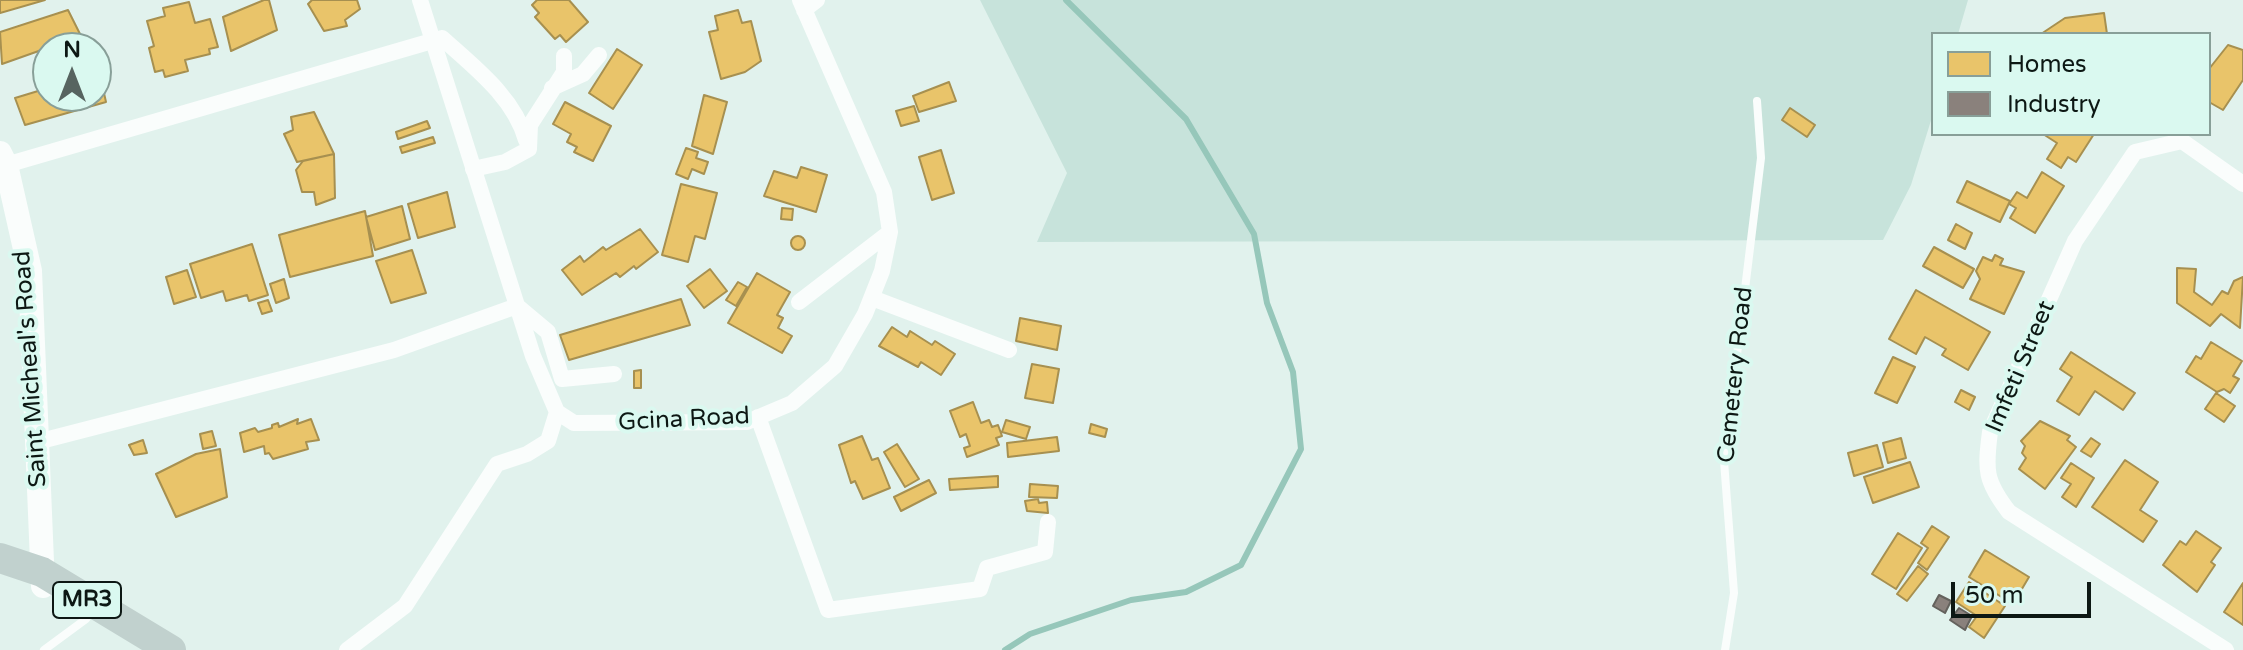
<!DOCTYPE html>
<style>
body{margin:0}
#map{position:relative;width:2243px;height:650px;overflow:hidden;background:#e1f2ed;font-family:"Varela Round",sans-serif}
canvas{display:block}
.legend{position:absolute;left:1931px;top:32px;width:280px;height:104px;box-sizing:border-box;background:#daf9f0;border:2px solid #889f98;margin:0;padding:10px 14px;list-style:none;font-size:24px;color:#0d1814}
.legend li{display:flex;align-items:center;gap:16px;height:40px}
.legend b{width:40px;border:2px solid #889f98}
.north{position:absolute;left:32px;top:32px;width:80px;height:80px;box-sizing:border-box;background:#daf9f0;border:2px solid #889f98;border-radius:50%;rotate:0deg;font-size:22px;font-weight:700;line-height:32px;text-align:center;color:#0d1814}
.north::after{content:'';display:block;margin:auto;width:28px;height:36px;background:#576460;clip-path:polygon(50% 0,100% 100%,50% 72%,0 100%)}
.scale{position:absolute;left:1951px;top:582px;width:140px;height:36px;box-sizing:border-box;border:4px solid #0d1814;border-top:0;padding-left:10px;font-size:24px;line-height:28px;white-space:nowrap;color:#0d1814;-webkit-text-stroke:6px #daf9f0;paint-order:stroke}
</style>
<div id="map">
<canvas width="2243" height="650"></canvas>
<ul class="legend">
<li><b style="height:22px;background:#e9c46a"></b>Homes</li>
<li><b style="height:22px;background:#8a817c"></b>Industry</li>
</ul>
<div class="north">N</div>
<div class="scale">50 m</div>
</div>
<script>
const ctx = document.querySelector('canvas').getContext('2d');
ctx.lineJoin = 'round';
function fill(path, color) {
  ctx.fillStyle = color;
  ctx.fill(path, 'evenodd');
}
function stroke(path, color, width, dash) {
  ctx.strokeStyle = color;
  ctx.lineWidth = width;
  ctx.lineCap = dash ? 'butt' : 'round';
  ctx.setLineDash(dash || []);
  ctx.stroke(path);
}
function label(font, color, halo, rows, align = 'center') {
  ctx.font = font + ' "Varela Round",sans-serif';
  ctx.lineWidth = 8;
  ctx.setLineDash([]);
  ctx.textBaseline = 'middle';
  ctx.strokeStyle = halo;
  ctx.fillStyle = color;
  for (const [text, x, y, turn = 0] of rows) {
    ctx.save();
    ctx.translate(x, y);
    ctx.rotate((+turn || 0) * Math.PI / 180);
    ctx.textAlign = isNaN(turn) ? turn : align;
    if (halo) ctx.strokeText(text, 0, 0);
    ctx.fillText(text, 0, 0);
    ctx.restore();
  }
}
const green = new Path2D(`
 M980 0H1968L1958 34H1933V114L1911 185 1883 240 1037 242 1067 173Z`);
const homes = new Path2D(`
 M0 0H45L0 13Z
 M264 0H269L277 30 231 51 223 17Z
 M312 0H357L360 9 345 20 347 26 324 31 308 4Z
 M537 0H569L588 22 566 42 560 35 555 39 535 17 539 13 532 5Z
 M189 2 195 23 210 19 218 47 209 49 210 54 185 60 188 71 165 77 163 70 155 72 149 48 154 46 147 21 165 16 163 8Z
 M68 10 81 36 2 64 0 32Z
 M738 10 742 23 751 21 761 61 745 72 721 79 709 32 718 30 715 16Z
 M2104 13 2107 34H2041L2065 18Z
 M2228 45 2243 50V80L2223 110 2209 102V69Z
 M617 49 642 65 613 109 589 93Z
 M99 71 106 102 25 125 15 98 48 88V96H96V72Z
 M949 82 956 101 919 112 913 96Z
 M704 95 727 102 713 154 692 146Z
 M565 102 611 126 593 161 574 152 577 147 567 142 571 134 553 124Z
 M914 106 919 121 901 126 896 111Z
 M1790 108 1815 125 1807 137 1782 120Z
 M314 112 334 154 297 162 284 134 293 130 291 117Z
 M427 121 430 128 398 139 396 132Z
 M2043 134H2094L2076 162 2068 157 2061 168 2047 159 2057 143Z
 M433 137 435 143 402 153 400 147Z
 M686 148 698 152 696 158 708 162 704 174 692 169 688 179 676 174Z
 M941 150 954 193 932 200 919 157Z
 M334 154 335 198 316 205 314 192H302L296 170 303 161Z
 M801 167 827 175 816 212 764 196 774 171 797 178Z
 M2042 172 2064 186 2035 233 2010 218 2016 208 2009 204 2017 192 2027 198Z
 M1967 181 2010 201 2000 222 1957 202Z
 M681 184 717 193 705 239 695 236 688 262 662 255Z
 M447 192 455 227 418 238 408 204Z
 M402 206 410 239 375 250 366 217Z
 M782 208 793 209 792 220 781 219Z
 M365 211 373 256 290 277 279 235Z
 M1956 224 1972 233 1965 249 1948 240Z
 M640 229 658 252 636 269 634 266 620 277 616 273 582 295 562 270 580 256 584 262 603 247 606 250Z
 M791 243a7 7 0 1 1 14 0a7 7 0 1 1-14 0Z
 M252 244 268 295 249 301 247 295 226 301 223 291 201 298 190 264Z
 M1934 247 1974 269 1963 288 1923 266Z
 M412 250 426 293 391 303 376 261Z
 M1995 255 2003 259 2000 265 2024 272 2004 314 1970 299 1980 279 1976 271 1983 257 1992 261Z
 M2177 268 2196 269 2194 292 2212 305 2222 291 2228 294 2234 281 2243 277 2240 328 2221 314 2210 326 2177 303Z
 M710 269 727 291 704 308 687 286Z
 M187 270 196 297 174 304 166 277Z
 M757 273 790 292 777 315 783 318 778 328 792 336 782 353 728 323Z
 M284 279 289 298 276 303 270 284Z
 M738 282 747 287 736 306 726 300Z
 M1916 290 1990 332 1968 370 1942 355 1946 349 1925 337 1916 354 1889 339Z
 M681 299 690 325 569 360 560 335Z
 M268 300 272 311 262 314 258 303Z
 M1020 318 1061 326 1057 350 1016 341Z
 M892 327 907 337 910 331 932 345 935 341 955 354 941 375 921 362 918 367 879 346Z
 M2211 342 2242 361 2233 376 2239 379 2230 393 2224 389 2217 392 2186 372 2196 356 2201 359Z
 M2071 352 2135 393 2123 410 2095 391 2079 415 2057 401 2072 377 2060 369Z
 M1893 357 1915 367 1897 403 1875 393Z
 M1032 364 1059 369 1053 403 1025 398Z
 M641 370V388H634V371Z
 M1961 390 1975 397 1969 410 1955 402Z
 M2216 393 2235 406 2224 422 2205 409Z
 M973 402 981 423 989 420 992 427 998 425 1002 436 996 438 999 445 967 457 964 448 970 446 966 434 960 437 950 411Z
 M298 419 297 424 311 419 319 440 306 442 308 449 273 459 269 453 265 454 264 446 244 452 240 433 255 428 258 432 272 428V425L278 423 279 427Z
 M1006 420 1030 427 1026 439 1002 432Z
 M2040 421 2070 436 2067 440 2076 447 2045 489 2019 469 2026 458 2022 453 2025 446 2021 441Z
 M1091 424 1107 429 1105 437 1089 433Z
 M212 431 216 446 203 449 200 434Z
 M862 436 872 460 878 458 890 488 863 499 855 481 851 483 839 445Z
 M1057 437 1059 451 1008 457 1007 443Z
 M1901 438 1906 458 1888 463 1883 443Z
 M2091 438 2100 444 2091 457 2081 451Z
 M143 440 147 453 134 455 129 445Z
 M897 444 919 479 905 487 884 452Z
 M1877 445 1883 467 1854 476 1848 453Z
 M220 449 227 497 176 517 156 474 196 454Z
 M2125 460 2158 482 2140 510 2157 521 2143 542 2092 507Z
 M1910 462 1919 487 1873 503 1864 477Z
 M2071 463 2094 478 2076 507 2062 497 2071 484 2061 478Z
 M998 476V487L950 490 949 479Z
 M929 480 936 493 901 511 894 497Z
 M1030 484 1058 486 1057 498 1029 497Z
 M1038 499 1039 503 1047 502 1048 513 1027 511 1025 501Z
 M1932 526 1949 537 1927 570 1918 563 1928 548 1921 543Z
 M2196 531 2221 548 2211 562 2215 565 2197 592 2163 565 2180 541 2186 545Z
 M1898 533 1922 548 1896 589 1872 574Z
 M1985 550 2029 577 2013 604 1969 577Z
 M1918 566 1928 574 1907 601 1897 594Z
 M1969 582 2005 606 1984 638 1969 627 1977 616 1956 602Z
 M2243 583V625L2224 612Z`);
const industry = new Path2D(`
 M1939 595 1951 601 1945 613 1933 606Z
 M1959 608 1972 616 1965 630 1950 620Z`);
const stream = new Path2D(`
 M1005 650 1030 634 1131 600 1186 592 1241 565 1301 449 1293 372 1267 303 1254 234 1186 119 1066 0`);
const lane = new Path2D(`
 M44 650 86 619
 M1725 650 1734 593 1724 461 1761 158 1757 101`);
const street = new Path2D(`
 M420 0 533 356 557 412 574 423 747 422 792 403 835 366 865 314 882 271 890 232 884 192 800 0
 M804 10 817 0
 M442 38C474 67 514 97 526 140
 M552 88 583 74 599 55
 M6 165 432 41
 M473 169 505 162 529 149 530 125 564 72V56
 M872 298 1009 350
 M799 302 890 232
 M758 417 828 610 980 589 987 568 1045 552 1048 522
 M37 442 394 350 517 306 548 332 562 379 614 374
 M347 650 405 606 497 464 527 454 548 441 557 412
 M2226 650 2009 512C1985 481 1985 470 1990 432L2075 241 2135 152 2182 141 2243 184`);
const secondary = new Path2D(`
 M0 153 6 165 30 271 43 586`);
const highway = new Path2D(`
 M0 558 42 572 171 650`);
const shields = [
 [87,600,68]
];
const shieldNames = [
 ["MR3",87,600]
];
const streetNames = [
 ["Imfeti Street",2021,367,-67],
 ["Saint Micheal's Road",31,369,-94],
 ["Cemetery Road",1736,375,-84],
 ["Gcina Road",684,420,-3]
];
fill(green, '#c7e3db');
fill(homes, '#e9c46a');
stroke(homes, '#a79050', 2);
fill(industry, '#8a817c');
stroke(industry, '#64625d', 2);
stroke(stream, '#96c7ba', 6);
stroke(lane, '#fafdfc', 8);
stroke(street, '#fafdfc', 16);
stroke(secondary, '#fafdfc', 24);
stroke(highway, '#c1d1ce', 30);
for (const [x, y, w] of shields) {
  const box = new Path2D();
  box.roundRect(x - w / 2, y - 18, w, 36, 6);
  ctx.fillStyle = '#daf9f0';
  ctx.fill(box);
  stroke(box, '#0d1814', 2);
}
label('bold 22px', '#0d1814', null, shieldNames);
label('24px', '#0d1814', '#daf9f0', streetNames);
</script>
